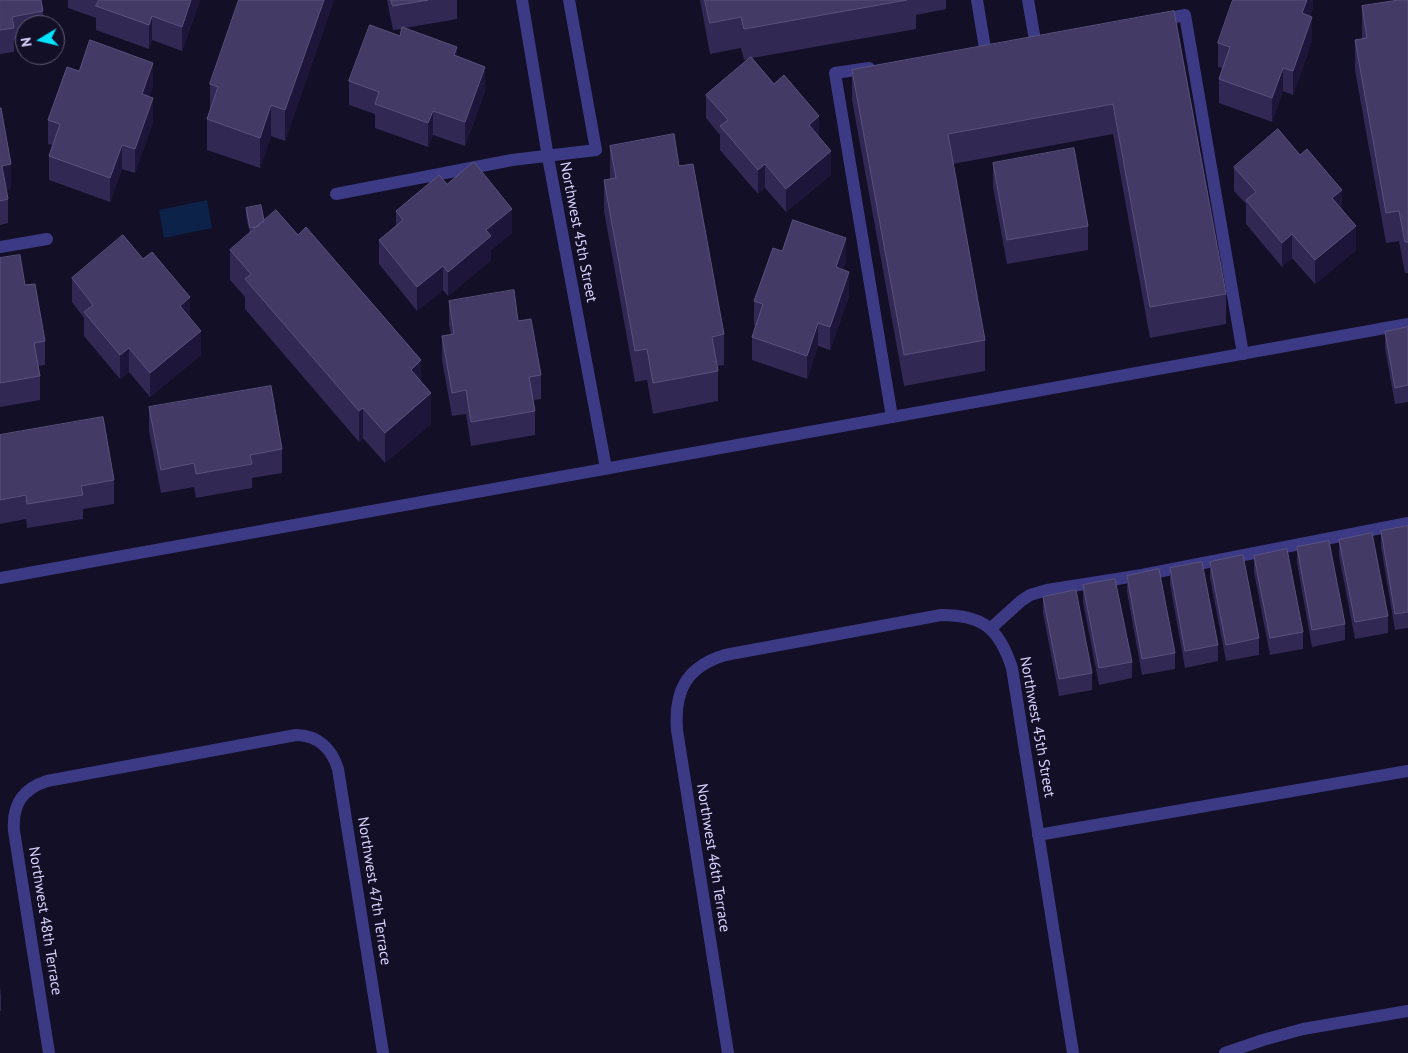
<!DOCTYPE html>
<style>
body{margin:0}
#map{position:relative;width:1408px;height:1053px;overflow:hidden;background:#130f26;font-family:"PT Sans",sans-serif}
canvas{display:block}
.north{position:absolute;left:15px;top:15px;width:50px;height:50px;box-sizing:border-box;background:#130f26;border:1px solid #625e7d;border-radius:50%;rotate:261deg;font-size:14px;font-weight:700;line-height:20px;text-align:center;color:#d9d4ff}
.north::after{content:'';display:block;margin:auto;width:18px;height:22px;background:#00e5ff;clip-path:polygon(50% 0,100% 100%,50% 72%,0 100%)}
</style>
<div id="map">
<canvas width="1408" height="1053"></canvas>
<div class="north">N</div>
</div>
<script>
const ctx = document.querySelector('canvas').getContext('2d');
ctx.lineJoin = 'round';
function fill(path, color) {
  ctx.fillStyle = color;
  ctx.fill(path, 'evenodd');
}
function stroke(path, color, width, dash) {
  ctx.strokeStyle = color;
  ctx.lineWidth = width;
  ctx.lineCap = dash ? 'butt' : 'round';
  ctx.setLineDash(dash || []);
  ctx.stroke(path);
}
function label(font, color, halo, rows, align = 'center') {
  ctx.font = font + ' "PT Sans",sans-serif';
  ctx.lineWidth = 4;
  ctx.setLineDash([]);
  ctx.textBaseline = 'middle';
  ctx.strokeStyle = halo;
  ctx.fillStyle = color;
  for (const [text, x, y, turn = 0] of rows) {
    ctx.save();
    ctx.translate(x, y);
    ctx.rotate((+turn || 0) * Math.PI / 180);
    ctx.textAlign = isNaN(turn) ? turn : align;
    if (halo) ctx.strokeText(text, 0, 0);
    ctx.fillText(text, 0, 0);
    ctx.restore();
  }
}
const water = new Path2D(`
 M207 200 212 228 164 238 159 210Z`);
const service = new Path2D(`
 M522 0 548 157 606 468
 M336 194 512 160 596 150 569 0
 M0 247 47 239
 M0 578 1408 324`);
const minor = new Path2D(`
 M977 0 985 48
 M1028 0 1035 40
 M1160 20 1185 15 1243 354
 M869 68 835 73 892 417
 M990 629 1021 601 1030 595 1047 590 1142 575 1408 523
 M1038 835 1408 771
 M49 1053 14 831C12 805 22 789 47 781L296 735C318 735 332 749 338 769L383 1053
 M728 1053 677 730C674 691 686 667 725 655L941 615C983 615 999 628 1012 668L1073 1053
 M1225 1053 1263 1040 1303 1029 1408 1011`);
const wall = new Path2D(`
 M0 0 43 11V25H25V38L14 40V52L0 54Z
 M68 0H200L182 51 152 40 149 49 96 30V18L68 8Z
 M239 0H334L285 141 271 136 260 168 207 150V119L210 113V84Z
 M387 0H457V19L405 28 457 56 485 91 465 146 433 135 428 147 375 128V114L349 105V81L400 36 402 29 393 30Z
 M700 0H946V9L916 15V29L752 58 819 138 831 175 786 212 765 188 758 194 720 150V135L706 118V95L748 59 744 60 741 48 710 54Z
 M1313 0V7L1310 16 1312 41 1293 95 1283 91 1272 122 1219 103V79L1222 68 1218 67V43Z
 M1408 0V273H1405L1399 241 1386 243 1355 70V40L1362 39V6Z
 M1174 11 1226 294V324L1150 338 1113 134 953 164 985 340V371L904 386 852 100V70Z
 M79 71 153 87 149 96 153 122 135 173 122 169 110 202 49 180V156L52 145 48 144V120Z
 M0 108 11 188 6 189 8 199V223L0 225Z
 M610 146 679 166 724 334V365L717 366 718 371V401L653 414 647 380 635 382 604 211V180L610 179Z
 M993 163 1088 226V250L1007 264 993 187Z
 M1234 167 1342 209 1356 250 1315 284 1292 258 1282 267 1246 224V204L1234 191Z
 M447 184 512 233 491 250V260L448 296 443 290 417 311 379 264V240L396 226V211Z
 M246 208 264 221 421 381 431 424 385 463 363 438 359 442 245 309V297L230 280V250L250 234 246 216Z
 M782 251 846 262 843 270 849 296 830 350 818 346 807 379 752 360V337L755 326 754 325V301Z
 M0 258 25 285 45 341V365L38 366 40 376V400L0 407Z
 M72 278 190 318 201 355 150 397 129 372 120 379 84 336V318L72 302Z
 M449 301 518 321 541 375V399L533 400 535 411V435L471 446 466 414 452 416 442 360V336L451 335 449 325Z
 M1408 327V402L1395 404 1385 348V332Z
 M149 407 282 449V473L252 478V488L196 498 194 487 161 493 149 431Z
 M0 435 114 480V504L83 509V519L27 528 26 519 0 524Z
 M1408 526V628L1395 630 1381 547V531Z
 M1339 540 1388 616V633L1355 639 1339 556Z
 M1297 547 1345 624V640L1312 647 1297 563Z
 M1254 556 1303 632V649L1270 655 1254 572Z
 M1210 562 1259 638V655L1226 661 1210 578Z
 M1170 568 1218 645V661L1185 668 1170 584Z
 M1127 576 1175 653V669L1142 675 1127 592Z
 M1083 585 1132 662V678L1099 685 1083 602Z
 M1043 597 1092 673V690L1059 696 1043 613Z
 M0 987 1 995V1011H0Z`);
const shadedWall = new Path2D(`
 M191 0H200L182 51V27Z
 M324 0H334L285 141V110Z
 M1307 0H1313V7L1302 37V13Z
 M152 16V40L149 49V25Z
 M1312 17V41L1293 95V71Z
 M457 47V71L454 55Z
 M153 63V87L142 118V94Z
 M485 67V91L465 146V122Z
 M1283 68V91L1272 122V98Z
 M153 98V122L135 173V149Z
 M271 105V136L260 168V138Z
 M433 111V135L428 147V123Z
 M819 116V140L809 125Z
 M122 145V169L110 202V178Z
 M831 151V175L786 212V189Z
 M11 164V188L2 190V166Z
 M765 164V188L758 194V170Z
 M1342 190V214L1332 198Z
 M512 209V233L491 250V260L448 296V272L486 230Z
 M1356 226V250L1315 284V260Z
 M1292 234V258L1282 267V243Z
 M846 238V262L836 291V267Z
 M443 266V290L417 311V287Z
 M849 272V296L830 350V327Z
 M190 297V321L180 306Z
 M818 323V346L807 379V356Z
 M201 331V355L150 397V373Z
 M129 348V372L120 379V355Z
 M421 360V391L411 370Z
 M431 393V424L385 463V433Z
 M363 408V438L359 442V411Z`);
const building = new Path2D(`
 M0 0H41L43 11 12 17 14 28 0 30Z
 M99 0H191L182 27 152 16 149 25 96 6Z
 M239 0H324L285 110 271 105 260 138 207 119 218 87 210 84Z
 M391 0H428L393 6Z
 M705 0H907L744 29 741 17 710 23Z
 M1233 0H1307L1302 13 1312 17 1293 71 1283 68 1272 98 1219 79 1230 47 1218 43Z
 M1399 0H1408V242H1405L1399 211 1386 213 1355 40 1367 38 1362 6Z
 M1174 11 1226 294 1150 307 1113 104 948 134 985 340 904 355 852 70Z
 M370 25 400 36 402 27 457 47 454 55 485 67 465 122 433 111 428 123 375 104 379 92 349 81Z
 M90 40 153 63 142 94 153 98 135 149 122 145 110 178 49 156 60 124 48 120 67 67 79 71Z
 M751 57 774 84 784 75 819 116 809 125 831 151 786 189 765 164 758 170 720 126 728 120 706 95Z
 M0 108H1L11 164 2 166 8 199 0 201Z
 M1278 129 1300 155 1307 149 1342 190 1332 198 1356 226 1315 260 1292 234 1282 243 1246 200 1256 192 1234 167Z
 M674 134 679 166 693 164 724 334 712 337 718 371 653 383 647 349 635 351 604 180 616 178 610 146Z
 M1074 148 1088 226 1007 240 993 163Z
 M474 162 512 209 486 230 491 236 448 272 443 266 417 287 379 240 403 220 396 211 439 175 447 184Z
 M261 205 264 221 257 227 250 228 246 208Z
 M276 210 298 235 306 227 421 360 411 370 431 393 385 433 363 408 359 411 245 279 251 274 230 250Z
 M793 220 846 238 836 267 849 272 830 327 818 323 807 356 752 337 763 304 754 301 773 248 782 251Z
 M123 235 143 259 152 252 190 297 180 306 201 331 150 373 129 348 120 355 84 312 93 305 72 278Z
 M20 255 25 285 35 284 45 341 34 343 40 376 0 383V258Z
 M514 290 518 321 531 319 541 375 529 377 535 411 471 422 466 390 452 393 442 336 454 334 449 301Z
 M1408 327V385L1395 388 1385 332Z
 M271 386 282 449 250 455 252 464 196 474 194 463 161 470 149 407Z
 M103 417 114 480 81 486 83 495 27 504 26 495 0 500V435Z
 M1408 526V612L1395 614 1381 531Z
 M1372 533 1388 616 1355 622 1339 540Z
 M1329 541 1345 624 1312 630 1297 547Z
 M1287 549 1303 632 1270 638 1254 556Z
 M1243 555 1259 638 1226 645 1210 562Z
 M1202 562 1218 645 1185 651 1170 568Z
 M1159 569 1175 653 1142 659 1127 576Z
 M1115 579 1132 662 1099 668 1083 585Z
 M1076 590 1092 673 1059 679 1043 597Z`);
const streetNames = [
 ["Northwest 45th Street",578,232,79],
 ["Northwest 45th Street",1037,727,80],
 ["Northwest 46th Terrace",713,858,81],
 ["Northwest 47th Terrace",374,891,81],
 ["Northwest 48th Terrace",45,921,81]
];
fill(water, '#0c2248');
stroke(service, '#3d3a85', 12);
stroke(minor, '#3d3a85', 12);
fill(wall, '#312854');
fill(shadedWall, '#1d163a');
fill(building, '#433a66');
stroke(building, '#5a527e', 1);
label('15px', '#d9d4ff', '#130f26', streetNames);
</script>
